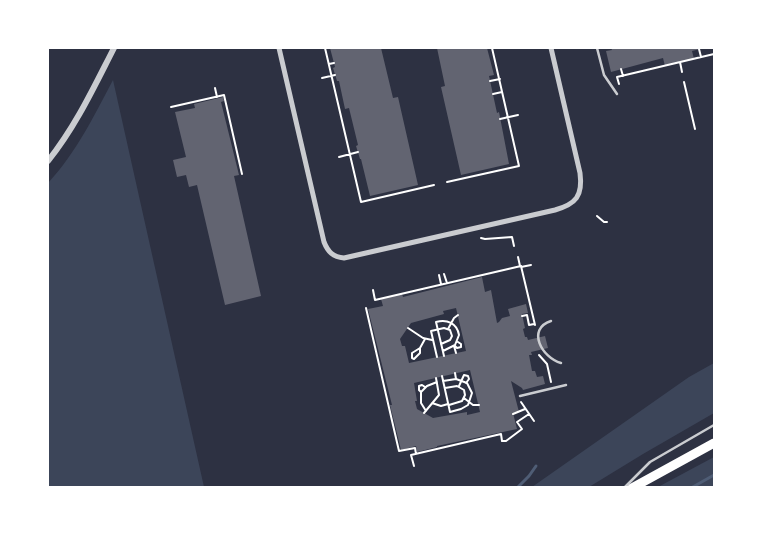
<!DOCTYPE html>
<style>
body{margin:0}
#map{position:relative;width:762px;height:535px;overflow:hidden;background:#2d3142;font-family:"Work Sans",sans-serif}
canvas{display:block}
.frame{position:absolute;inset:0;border:49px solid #fff;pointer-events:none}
</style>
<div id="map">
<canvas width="762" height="535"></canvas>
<div class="frame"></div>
</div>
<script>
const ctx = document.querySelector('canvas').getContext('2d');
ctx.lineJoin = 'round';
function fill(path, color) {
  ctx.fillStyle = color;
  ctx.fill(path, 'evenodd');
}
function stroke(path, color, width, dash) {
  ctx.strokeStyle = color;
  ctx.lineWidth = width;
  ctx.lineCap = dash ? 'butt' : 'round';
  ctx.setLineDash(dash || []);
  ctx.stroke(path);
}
const green = new Path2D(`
 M113 80 204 487H48V183C76 153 94 116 113 80Z
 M714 363V413L643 454 589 487H532L689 377Z
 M714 457V487H658Z`);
const stream = new Path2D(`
 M517 488 529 476 536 466
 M691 488 714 475`);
const building = new Path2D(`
 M330 48H381L393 98 398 97 418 185 370 196 361 159H360L356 146 358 145 349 108 345 109 339 81H337L333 68 335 67Z
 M437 48H487L494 75 489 76 497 113 499 112 509 164 461 175 441 87 445 86Z
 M611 48H704L692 51 694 59 665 66 663 58 611 72 606 51 612 50Z
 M223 97 224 101 221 102 239 175 234 176 261 296 225 305 197 185 189 187 186 175 177 177 173 160 186 157 175 112 195 108 194 104Z
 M482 277 485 292 491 290 497 323 499 322 502 318 510 316 508 309 526 304 528 313 522 314 525 328 523 329 525 337H527L528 340 545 336 548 348 531 352 532 355H529L532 371H535L537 377 543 376 545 384 523 390 522 388 511 381 519 412 513 413 517 429 437 446V447L417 452 416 446 401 450 390 405H392L368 309 383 306 381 299 402 294 403 297ZM456 308 466 351 409 363 405 346H402L400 339 411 323 444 314 443 311ZM470 370 480 412 467 415V412L433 418 417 409 415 401H417L414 383Z`);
const path = new Path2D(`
 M325 48 361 202 434 185
 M699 49 701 57
 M680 62 682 72
 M329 64 334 63
 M621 69 623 76
 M322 78 335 75
 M490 81 500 79
 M684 82 695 129
 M619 84 617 77 714 54
 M215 88 217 97
 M493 94 502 92
 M171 107 224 95 242 174
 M500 119 518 115
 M339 157 358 152
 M447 182 519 166 492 48
 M597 216 604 222H607
 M481 238 485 239 512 237 514 246
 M518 257 520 266
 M521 267 531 265
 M444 274 447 283
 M439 275 441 284
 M373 290 375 300 521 266 535 325
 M366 308 399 451 415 448 416 454
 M522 316 527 315 529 325 534 324
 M408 328 423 338 432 340
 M448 329 454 318 458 315
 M454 346 456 353
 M455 346 457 348 461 347V344L458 342
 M420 348 412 353V358L414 359 420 353V348L425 339
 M443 351 455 345 459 335C457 323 447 319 436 322L444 356
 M539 355 547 364 551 382
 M437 357 431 331 444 328 450 330 452 336 450 340 441 344
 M455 373 456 379
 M442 376 450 412 461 409 468 405 472 393 467 383 456 379 443 381
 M459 386 464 375 468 376 469 379 466 383
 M445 388 457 386 464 390 465 395 462 401 449 405
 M421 392 419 390V386L422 385 425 387
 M464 398 473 405H479
 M521 402 534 421
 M432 403 441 406 448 404
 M426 411 421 403V392L427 386 437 382
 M424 413 439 395 436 378
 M513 414 525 409
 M414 466 411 455 501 434 502 441H506L522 429 517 422 529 414`);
const service = new Path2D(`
 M597 48 604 75 617 94
 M551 321C526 329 542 358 561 363
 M520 396 566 385
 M624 488 650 462 714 425`);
const minor = new Path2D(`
 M279 48 324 242C328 252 333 257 344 258L555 210C576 204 583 196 580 173L551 48`);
const tertiary = new Path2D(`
 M48 161C76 126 94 87 114 48`);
const motorway = new Path2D(`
 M632 488 714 443`);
fill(green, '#3c4559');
stroke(stream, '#4f5d75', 3);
fill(building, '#626471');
stroke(path, '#fff', 2);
stroke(service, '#caccd0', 2.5);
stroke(minor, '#caccd0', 5);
stroke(tertiary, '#caccd0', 6);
stroke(motorway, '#fff', 9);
</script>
